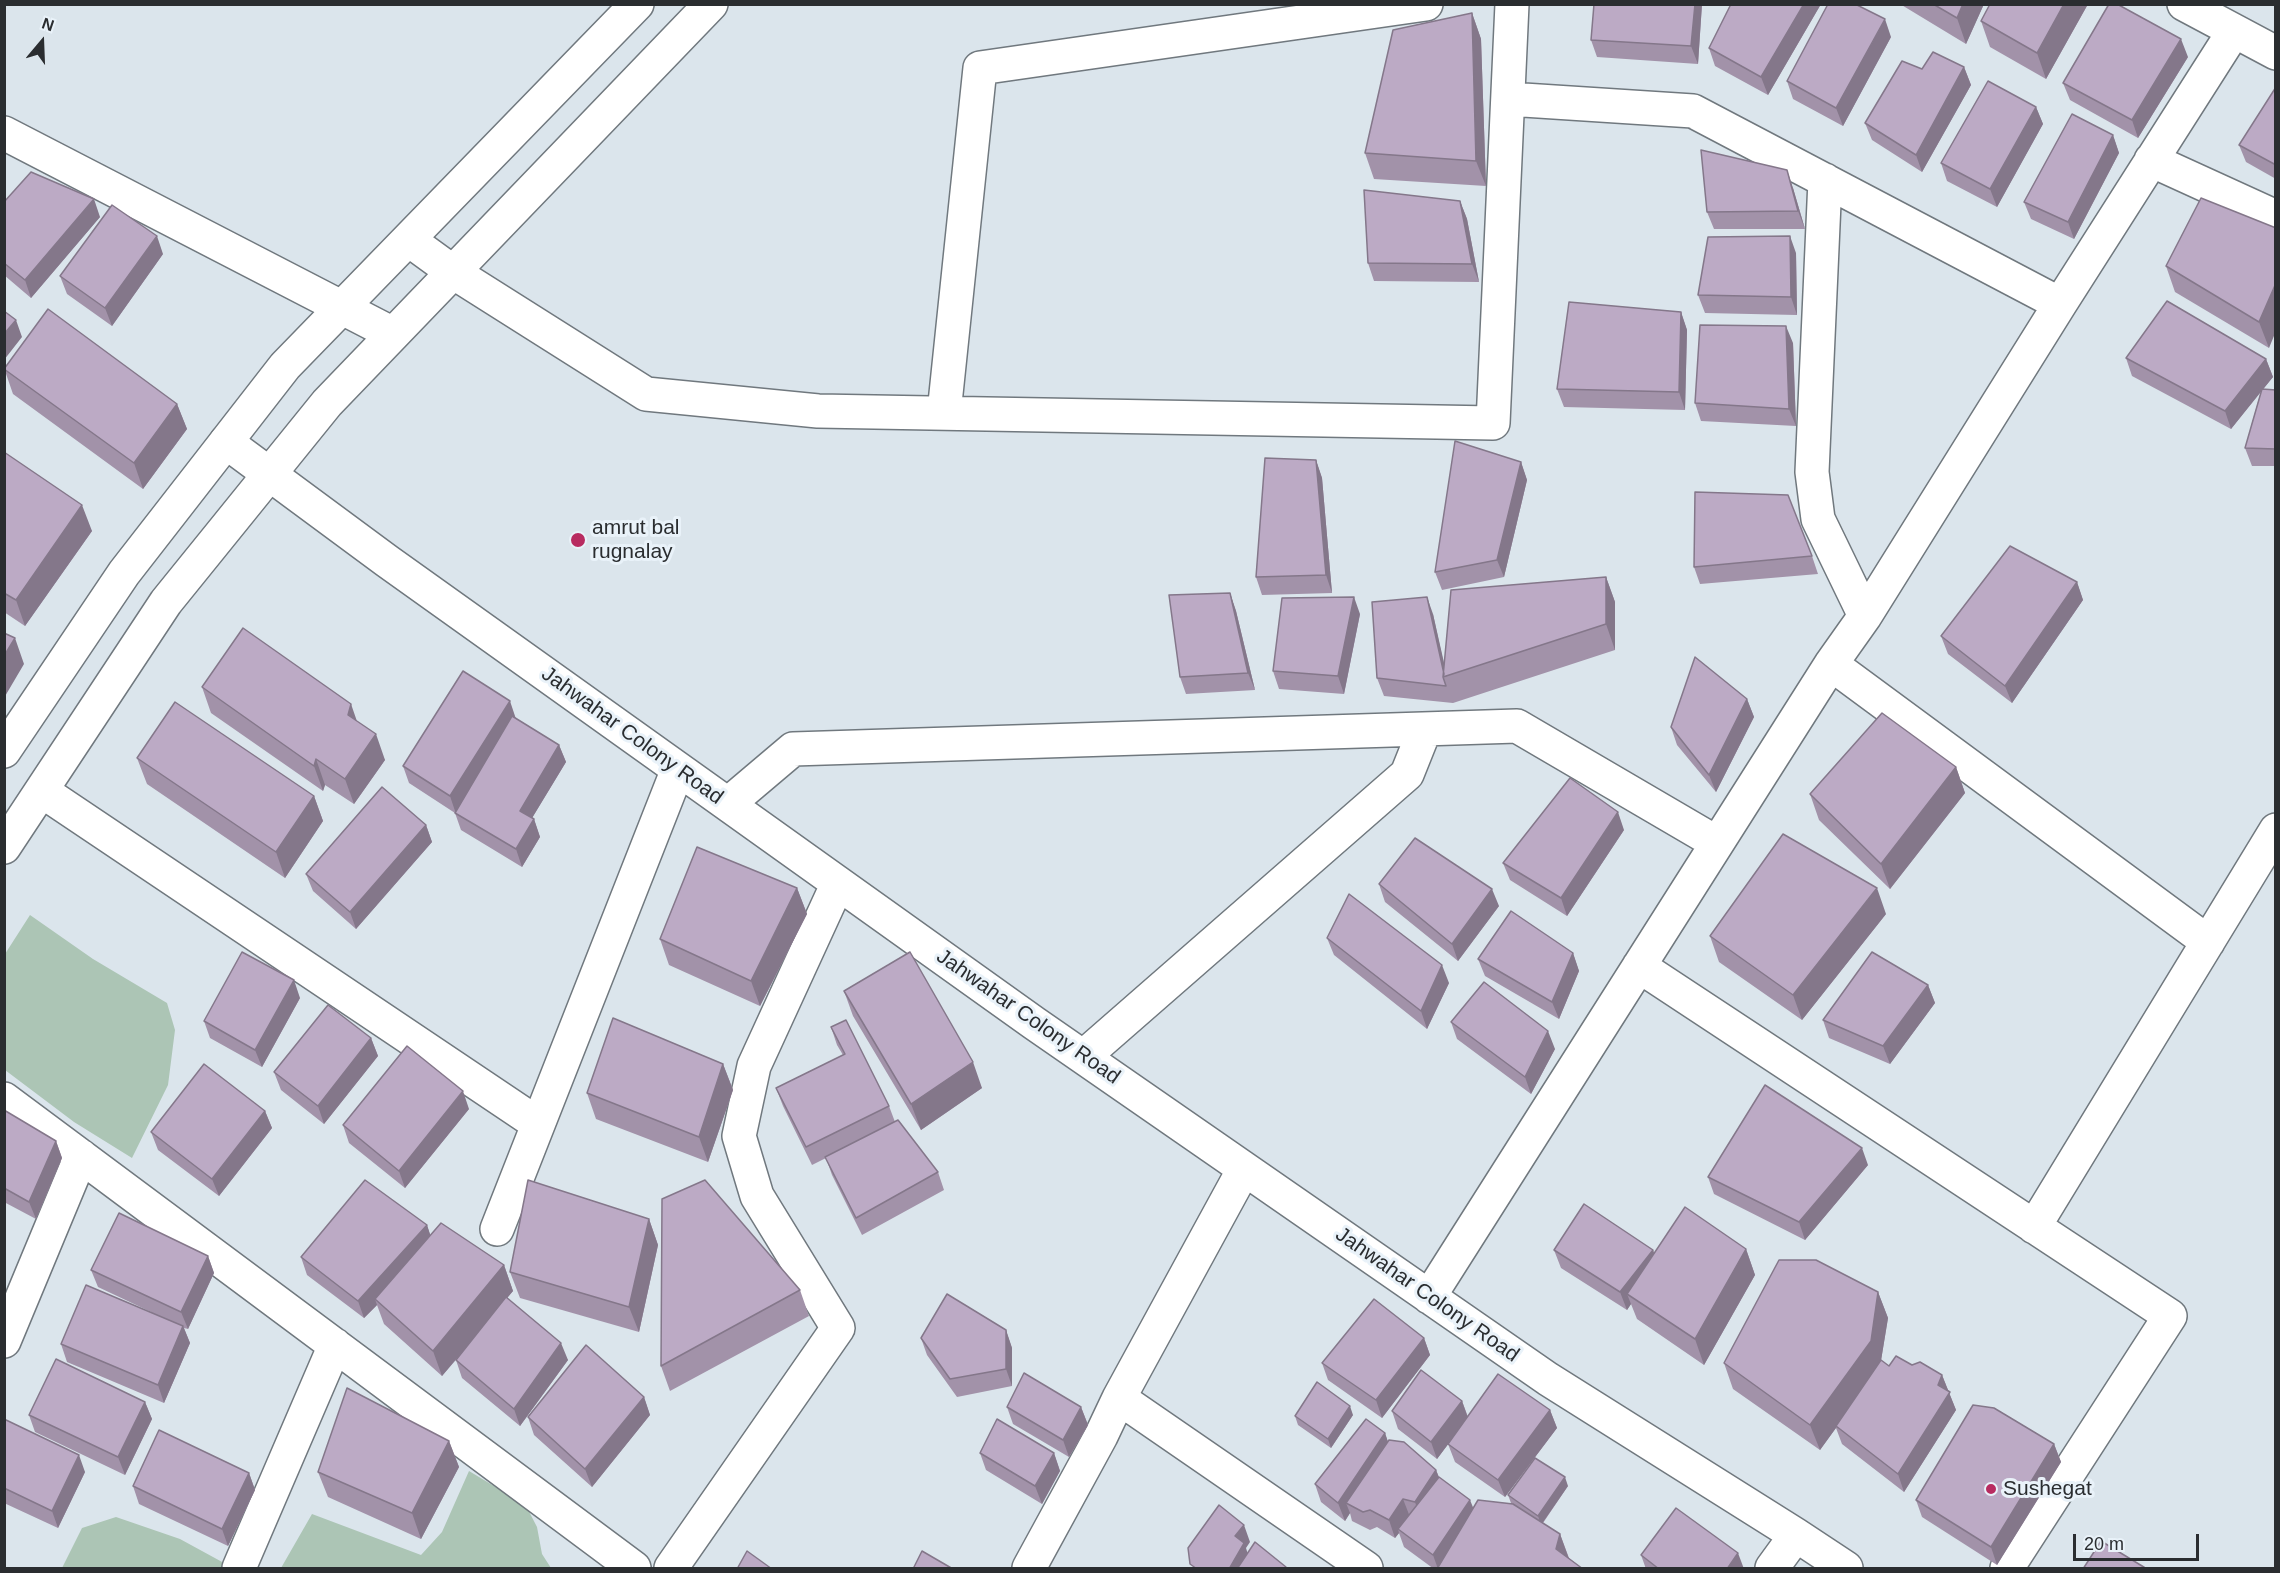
<!DOCTYPE html>
<style>
body{margin:0}
#map{position:relative;width:2280px;height:1573px;overflow:hidden;background:#dbe5ec;font-family:Arial,sans-serif}
canvas{display:block}
.frame{position:absolute;inset:0;border:6px solid #2a2d30;pointer-events:none}
.north{position:absolute;left:12px;top:12px;width:60px;height:60px;-webkit-text-stroke:4px #e9f2f9;paint-order:stroke;rotate:19deg;font-size:16px;font-weight:700;line-height:24px;text-align:center;color:#2a2d30}
.north::after{content:'';display:block;margin:auto;width:21px;height:27px;background:#2a2d30;clip-path:polygon(50% 0,100% 100%,50% 72%,0 100%)}
.scale{position:absolute;left:2073px;top:1534px;width:126px;height:27px;box-sizing:border-box;border:3px solid #2a2d30;border-top:0;padding-left:8px;font-size:18px;line-height:21px;white-space:nowrap;color:#2a2d30;-webkit-text-stroke:4px #e9f2f9;paint-order:stroke}
</style>
<div id="map">
<canvas width="2280" height="1573"></canvas>
<div class="frame"></div>
<div class="north">N</div>
<div class="scale">20 m</div>
</div>
<script>
const ctx = document.querySelector('canvas').getContext('2d');
ctx.lineJoin = 'round';
function fill(path, color) {
  ctx.fillStyle = color;
  ctx.fill(path, 'evenodd');
}
function stroke(path, color, width, dash) {
  ctx.strokeStyle = color;
  ctx.lineWidth = width;
  ctx.lineCap = dash ? 'butt' : 'round';
  ctx.setLineDash(dash || []);
  ctx.stroke(path);
}
function label(font, color, halo, rows, align = 'center') {
  ctx.font = font + ' Arial,sans-serif';
  ctx.lineWidth = 6;
  ctx.setLineDash([]);
  ctx.textBaseline = 'middle';
  ctx.strokeStyle = halo;
  ctx.fillStyle = color;
  for (const [text, x, y, turn = 0] of rows) {
    ctx.save();
    ctx.translate(x, y);
    ctx.rotate((+turn || 0) * Math.PI / 180);
    ctx.textAlign = isNaN(turn) ? turn : align;
    if (halo) ctx.strokeText(text, 0, 0);
    ctx.fillText(text, 0, 0);
    ctx.restore();
  }
}
const green = new Path2D(`
 M30 915 93 959 167 1003 175 1030 168 1085 132 1158 74 1122 5 1070V954Z
 M469 1471 504 1492 523 1500 537 1527 542 1554 551 1568H281L312 1514 421 1555 442 1532Z
 M116 1517 180 1539 224 1563 222 1568H62L82 1528Z`);
const minor = new Path2D(`
 M2184 4 2276 53
 M1508 99 1693 111 2060 304
 M4 133 393 334
 M2151 160 2276 217
 M1825 180 1812 472 1818 519 1865 616
 M409 240 453 272 646 394 818 411 1493 423 1512 4
 M944 413 980 68 1426 4
 M226 442 387 561 1034 1023 1548 1379 1796 1535 1846 1568
 M1831 664 2208 942
 M42 791 538 1124
 M728 804 793 749 1517 726 1717 843
 M1639 966 2170 1316 2007 1568
 M1083 1057 1407 774 1425 729
 M4 1099 634 1568
 M2034 1227 2276 830
 M497 1229 678 769
 M1429 1297 1831 664 1865 616 2060 304 2234 31
 M4 1341 81 1156
 M1119 1398 1366 1568
 M239 1568 335 1345
 M671 1568 838 1328 757 1196 739 1136 754 1066 838 883
 M1029 1568 1101 1436 1119 1398 1244 1169
 M1772 1568 1796 1535`);
const major = new Path2D(`
 M4 751 124 573 285 366 637 4
 M4 847 166 602 327 403 711 4`);
const wall = new Path2D(`
 M1594 4H1702L1698 64 1597 57 1591 40Z
 M1821 4 1768 95 1715 66 1709 48Z
 M1900 4H1984L1966 44Z
 M2088 4 2046 79 1990 47 1981 21Z
 M1472 13 1481 39 1486 186 1374 179 1365 153Z
 M1891 37 1843 126 1793 99 1787 81Z
 M2188 57 2138 138 2070 100 2063 83Z
 M1964 67 1971 85 1922 172 1872 140 1865 123 1922 69Z
 M2276 87V179L2246 162 2239 145Z
 M2036 107 2043 124 1997 207 1947 181 1941 163Z
 M2113 135 2119 153 2074 239 2031 219 2024 202Z
 M1793 188 1805 229H1714L1707 212Z
 M1460 201 1467 219 1479 282 1374 281 1368 263Z
 M4 202 100 217 31 298 4 275Z
 M2276 228 2269 348 2175 292 2166 266Z
 M1796 253 1797 315 1705 313 1698 295Z
 M163 254 112 326 67 294 60 276Z
 M1681 312 1687 330 1685 410 1564 407 1557 389Z
 M1793 343 1796 426 1701 421 1695 403Z
 M2126 358 2266 359 2273 377 2263 389 2276 390V466H2252L2245 448 2261 391 2231 429 2132 376Z
 M4 368 177 404 187 429 143 489 13 394Z
 M4 452 92 531 25 626 4 612Z
 M1316 460 1322 478 1332 593 1262 595 1256 577Z
 M1521 462 1527 480 1504 577 1442 590 1435 572Z
 M1812 556 1818 574 1700 584 1694 567Z
 M1606 577 1615 602V650L1453 703 1384 696 1377 678 1433 614 1444 665Z
 M2077 582 2083 600 2012 703 1948 654 1941 636Z
 M1230 593 1236 611 1255 690 1186 694 1180 677Z
 M1360 614 1344 694 1279 689 1273 671Z
 M202 687 357 721 385 760 354 804 325 785 323 791 211 713Z
 M1747 699 1754 717 1716 792 1677 745 1671 727Z
 M516 719 559 745 566 762 532 818 534 819 540 837 522 867 461 830 455 813 409 783 403 766Z
 M137 758 314 796 323 821 285 878 147 784Z
 M1956 767 1965 793 1890 889 1819 820 1810 794Z
 M426 825 432 842 356 929 313 891 306 874Z
 M1624 830 1567 916 1510 880 1503 863Z
 M1379 884 1499 906 1458 961 1385 902Z
 M797 888 807 914 760 1006 669 965 660 939Z
 M1886 914 1802 1020 1719 962 1710 936Z
 M1327 938 1449 983 1427 1029 1334 955Z
 M1573 953 1579 971 1559 1019 1485 976 1478 959Z
 M1928 985 1935 1003 1890 1064 1829 1038 1823 1020Z
 M844 991 982 1088 921 1130 853 1016Z
 M300 998 262 1067 210 1038 204 1021Z
 M1451 1022 1555 1049 1531 1094 1457 1039Z
 M831 1027 889 1106 895 1122 938 1172 944 1190 862 1235 832 1175 826 1158 812 1165 783 1106 776 1088 843 1055 837 1045Z
 M371 1038 378 1056 324 1124 281 1090 274 1072Z
 M723 1064 733 1090 708 1162 596 1119 587 1093Z
 M469 1109 405 1188 349 1143 343 1125Z
 M4 1110 56 1141 62 1158 36 1219 4 1202Z
 M265 1111 272 1128 219 1196 158 1150 151 1132Z
 M1868 1165 1805 1240 1714 1194 1708 1177Z
 M649 1219 658 1245 639 1332 520 1298 510 1272Z
 M427 1225 430 1235 504 1265 513 1291 507 1298 568 1360 520 1426 462 1378 456 1360 461 1354 442 1376 384 1324 377 1305 364 1318 307 1275 301 1257Z
 M1746 1249 1755 1275 1704 1365 1637 1319 1631 1304 1627 1310 1561 1268 1554 1250H1653L1654 1253Z
 M208 1256 214 1273 188 1329 184 1328 190 1343 164 1403 67 1362 61 1344 151 1312 98 1287 91 1270Z
 M800 1290 809 1316 670 1391 661 1366Z
 M1878 1292 1888 1318 1881 1360 1889 1366 1912 1365 1942 1375 1956 1410 1904 1492 1842 1444 1836 1428 1820 1450 1733 1389 1724 1363Z
 M1006 1330 1012 1348V1386L957 1397 927 1355 921 1338Z
 M1424 1338 1430 1355 1382 1418 1328 1380 1322 1363Z
 M644 1397 650 1415 592 1487 534 1435 528 1417Z
 M1462 1401 1468 1417 1550 1410 1557 1428 1505 1497 1455 1462 1448 1444 1437 1459 1398 1429 1392 1411Z
 M145 1402 152 1419 125 1475 35 1432 29 1415Z
 M1007 1407H1081L1088 1425 1069 1457 1013 1424Z
 M1353 1415 1331 1448 1298 1425 1295 1416Z
 M4 1419 85 1472 58 1528 4 1503Z
 M1385 1433 1388 1442 1436 1470 1439 1477 1473 1508 1511 1503 1508 1495 1568 1486 1543 1523 1560 1534 1569 1558 1583 1569H1434L1404 1547 1399 1533 1395 1538 1377 1527 1370 1530 1352 1521 1350 1513 1345 1521 1321 1502 1315 1484Z
 M449 1441 459 1467 421 1539 328 1497 318 1472Z
 M2054 1444 2061 1462 1997 1565 1922 1517 1916 1500Z
 M980 1453H1054L1060 1471 1042 1504 986 1470Z
 M249 1473 255 1490 228 1546 139 1504 133 1486Z
 M1641 1555 1744 1569H1646Z`);
const shadedWall = new Path2D(`
 M1695 4H1702L1698 64 1691 46Z
 M1804 4H1821L1768 95 1761 77Z
 M1963 4H1984L1966 44 1957 18Z
 M2064 4H2088L2046 79 2037 53Z
 M1472 13 1481 39 1486 186 1476 161Z
 M1885 19 1891 37 1843 126 1836 108Z
 M2181 39 2188 57 2138 138 2132 120Z
 M1964 67 1971 85 1922 172 1916 155Z
 M2036 107 2043 124 1997 207 1990 189Z
 M2113 135 2119 153 2074 239 2068 222Z
 M1787 170 1793 188 1805 229 1798 211Z
 M94 199 100 217 31 298 25 280Z
 M1460 201 1467 219 1479 282 1472 264Z
 M157 236 163 254 112 326 105 308Z
 M1790 236 1796 253 1797 315 1791 297Z
 M2276 283V331L2269 348 2259 322Z
 M1681 312 1687 330 1685 410 1679 392Z
 M16 320 22 337 4 360V334Z
 M1786 326 1793 343 1796 426 1789 409Z
 M2266 359 2273 377 2231 429 2225 411Z
 M177 404 187 429 143 489 134 463Z
 M1316 460 1322 478 1332 593 1326 575Z
 M1521 462 1527 480 1504 577 1497 560Z
 M82 505 92 531 25 626 16 600Z
 M1606 577 1615 602V650L1606 624Z
 M2077 582 2083 600 2012 703 2005 686Z
 M1230 593 1236 611 1255 690 1248 673Z
 M1354 597 1360 614 1344 694 1338 676Z
 M1427 597 1433 614 1447 676 1444 677Z
 M15 638 24 664 4 698V656Z
 M1747 699 1754 717 1716 792 1709 775Z
 M510 701 516 719 456 814 450 796Z
 M351 704 360 730 348 715Z
 M376 734 385 760 354 804 345 779Z
 M559 745 566 762 526 828 520 811Z
 M316 759 325 785 323 791 314 766Z
 M1956 767 1965 793 1890 889 1881 864Z
 M314 796 323 821 285 878 276 852Z
 M1618 812 1624 830 1567 916 1561 898Z
 M534 819 540 837 522 867 516 849Z
 M426 825 432 842 356 929 350 912Z
 M797 888 807 914 760 1006 751 981Z
 M1877 888 1886 914 1802 1020 1793 995Z
 M1492 889 1499 906 1458 961 1452 944Z
 M1573 953 1579 971 1559 1019 1552 1002Z
 M1442 965 1449 983 1427 1029 1421 1011Z
 M294 980 300 998 262 1067 255 1050Z
 M1928 985 1935 1003 1890 1064 1883 1046Z
 M1548 1031 1555 1049 1531 1094 1525 1077Z
 M371 1038 378 1056 324 1124 318 1106Z
 M973 1062 982 1088 921 1130 911 1104Z
 M723 1064 733 1090 708 1162 699 1137Z
 M463 1091 469 1109 405 1188 399 1171Z
 M265 1111 272 1128 219 1196 212 1179Z
 M56 1141 62 1158 36 1219 29 1202Z
 M1862 1148 1868 1165 1805 1240 1799 1222Z
 M649 1219 658 1245 639 1332 629 1307Z
 M427 1225 433 1243 375 1299 377 1305 364 1318 358 1301Z
 M1746 1249 1755 1275 1704 1365 1695 1339Z
 M1653 1250 1659 1267 1627 1294 1631 1304 1627 1310 1620 1292Z
 M208 1256 214 1273 188 1329 181 1312Z
 M504 1265 513 1291 442 1376 433 1351Z
 M1878 1292 1888 1318 1880 1367 1820 1450 1810 1425Z
 M183 1326 190 1343 164 1403 158 1385Z
 M1006 1330 1012 1348V1386L1006 1369Z
 M1424 1338 1430 1355 1382 1418 1376 1400Z
 M561 1343 568 1360 520 1426 514 1409Z
 M1942 1375 1956 1410 1904 1492 1898 1474Z
 M644 1397 650 1415 592 1487 585 1469Z
 M1462 1401 1468 1418 1437 1459 1431 1442Z
 M145 1402 152 1419 125 1475 118 1457Z
 M1350 1406 1353 1415 1331 1448 1328 1439Z
 M1081 1407 1088 1425 1069 1457 1063 1440Z
 M1550 1410 1557 1428 1505 1497 1498 1480Z
 M1385 1433 1391 1451 1346 1503 1350 1513 1345 1521 1338 1503Z
 M449 1441 459 1467 421 1539 412 1513Z
 M2054 1444 2061 1462 1997 1565 1991 1547Z
 M1054 1453 1060 1471 1042 1504 1035 1486Z
 M79 1455 85 1472 58 1528 52 1511Z
 M1436 1470 1443 1488 1421 1520 1415 1502Z
 M249 1473 255 1490 228 1546 222 1529Z
 M1565 1477 1568 1486 1541 1525 1538 1516Z
 M1403 1499 1410 1517 1398 1529 1399 1533 1395 1538 1389 1520Z
 M1470 1500 1477 1517 1438 1569 1433 1555Z
 M1244 1525 1250 1542 1246 1548 1250 1561 1246 1569H1229L1235 1536Z
 M1560 1534 1569 1559 1556 1549Z
 M1738 1553 1744 1569H1727Z`);
const building = new Path2D(`
 M1594 4H1695L1691 46 1591 40Z
 M1731 4H1804L1761 77 1709 48Z
 M1828 4H1855L1885 19 1836 108 1787 81Z
 M1933 4H1963L1957 18Z
 M1990 4H2064L2037 53 1981 21Z
 M2109 4H2117L2181 39 2132 120 2063 83Z
 M1472 13 1476 161 1365 153 1393 30Z
 M1933 52 1964 67 1916 155 1865 123 1902 61 1922 69Z
 M1988 81 2036 107 1990 189 1941 163Z
 M2276 87V165L2239 145Z
 M2072 114 2113 135 2068 222 2024 202Z
 M1701 150 1787 170 1798 211 1707 212Z
 M31 172 94 199 25 280 4 263V202Z
 M1364 190 1460 201 1472 264 1368 263Z
 M2201 198 2276 228V283L2259 322 2166 266Z
 M112 205 157 236 105 308 60 276Z
 M1790 236 1791 297 1698 295 1708 237Z
 M2167 301 2266 359 2225 411 2126 358Z
 M1569 302 1681 312 1679 392 1557 389Z
 M48 309 177 404 134 463 4 369Z
 M4 311 16 320 4 334Z
 M1700 325 1786 326 1789 409 1695 403Z
 M2262 389 2276 390V449L2245 448Z
 M1455 441 1521 462 1497 560 1435 572Z
 M4 452 82 505 16 600 4 593Z
 M1265 458 1316 460 1326 575 1256 577Z
 M1695 492 1788 495 1812 556 1694 567Z
 M2010 546 2077 582 2005 686 1941 636Z
 M1606 577V624L1443 677 1451 590Z
 M1230 593 1248 673 1180 677 1169 595Z
 M1354 597 1338 676 1273 671 1282 598Z
 M1427 597 1444 674 1443 677 1446 686 1377 678 1372 602Z
 M243 628 351 704 348 715 376 734 345 779 316 759 314 766 202 687Z
 M4 633 15 638 4 656Z
 M1695 657 1747 699 1709 775 1671 727Z
 M463 671 510 701 450 796 403 766Z
 M175 702 314 796 276 852 137 758Z
 M1882 713 1956 767 1881 864 1810 794Z
 M512 716 559 745 520 811 534 819 516 849 455 813Z
 M1570 778 1618 812 1561 898 1503 863Z
 M382 787 426 825 350 912 306 874Z
 M1783 834 1877 888 1793 995 1710 936Z
 M1415 838 1492 889 1452 944 1379 884Z
 M697 847 797 888 751 981 660 939Z
 M1349 894 1442 965 1421 1011 1327 938Z
 M1511 911 1573 953 1552 1002 1478 959Z
 M242 952 294 980 255 1050 204 1021Z
 M910 952 973 1062 911 1104 844 991Z
 M1872 952 1928 985 1883 1046 1823 1020Z
 M1484 982 1548 1031 1525 1077 1451 1022Z
 M328 1005 371 1038 318 1106 274 1072Z
 M613 1018 723 1064 699 1137 587 1093Z
 M846 1020 889 1106 806 1147 776 1088 845 1054 831 1027Z
 M407 1046 463 1091 399 1171 343 1125Z
 M204 1064 265 1111 212 1179 151 1132Z
 M1765 1085 1862 1148 1799 1222 1708 1177Z
 M4 1110 56 1141 29 1202 4 1188Z
 M898 1120 938 1172 856 1218 825 1157Z
 M365 1180 427 1225 358 1301 301 1257Z
 M528 1180 649 1219 629 1307 510 1272Z
 M705 1180 800 1290 661 1366 662 1199Z
 M1584 1204 1653 1250 1620 1292 1554 1250Z
 M1685 1207 1746 1249 1695 1339 1627 1294Z
 M119 1213 208 1256 181 1312 91 1270Z
 M441 1223 504 1265 433 1351 375 1299Z
 M1779 1260H1816L1878 1292 1871 1341 1810 1425 1724 1363Z
 M86 1285 183 1326 158 1385 61 1344Z
 M947 1294 1006 1330V1369L950 1379 921 1338Z
 M506 1297 561 1343 514 1409 456 1360Z
 M1374 1299 1424 1338 1376 1400 1322 1363Z
 M586 1345 644 1397 585 1469 528 1417Z
 M1896 1356 1912 1365 1920 1362 1942 1375 1938 1385 1950 1392 1898 1474 1836 1426 1881 1360 1889 1366Z
 M56 1359 145 1402 118 1457 29 1415Z
 M1421 1370 1462 1401 1431 1442 1392 1411Z
 M1024 1373 1081 1407 1063 1440 1007 1407Z
 M1498 1374 1550 1410 1498 1480 1448 1444Z
 M1317 1382 1350 1406 1328 1439 1295 1416Z
 M347 1388 449 1441 412 1513 318 1472Z
 M1973 1405 1994 1408 2054 1444 1991 1547 1916 1500Z
 M4 1419 79 1455 52 1511 4 1488Z
 M997 1419 1054 1453 1035 1486 980 1453Z
 M1366 1419 1385 1433 1338 1503 1315 1484Z
 M159 1430 249 1473 222 1529 133 1486Z
 M1389 1440 1404 1442 1436 1470 1415 1502 1403 1499 1389 1520 1370 1510 1363 1512 1346 1503Z
 M1535 1458 1565 1477 1538 1516 1508 1495Z
 M1439 1477 1470 1500 1433 1555 1398 1529Z
 M1478 1500 1513 1504 1560 1534 1556 1549 1583 1569H1437Z
 M1219 1505 1244 1525 1235 1536 1244 1543 1229 1569H1197L1190 1564 1188 1548Z
 M1676 1508 1738 1553 1727 1569H1659L1641 1555Z
 M2101 1541 2147 1569H2083Z
 M1255 1542 1286 1567 1285 1569H1237Z
 M747 1551 772 1569H737Z
 M922 1551 953 1569H913Z`);
const markers = [
 [578,540,8,"#b82b60"],
 [1991,1489,6,"#b82b60"]
];
const poiNames = [
 ["amrut bal",592,528],
 ["rugnalay",592,552],
 ["Sushegat",2003,1489]
];
const streetNames = [
 ["Jahwahar Colony Road",632,736,36],
 ["Jahwahar Colony Road",1028,1017,35],
 ["Jahwahar Colony Road",1427,1295,35]
];
fill(green, '#acc5b5');
stroke(minor, '#70787e', 36);
stroke(major, '#70787e', 36);
stroke(minor, '#fff', 33);
stroke(major, '#fff', 33);
fill(wall, '#a292a9');
fill(shadedWall, '#84778a');
fill(building, '#bcaac5');
stroke(building, '#84778a', 1.5);
for (const [x, y, r, color] of markers) {
  const dot = new Path2D();
  dot.arc(x, y, r, 0, 2 * Math.PI);
  ctx.fillStyle = color;
  ctx.fill(dot);
  stroke(dot, '#e9f2f9', 2);
}
label('21px', '#2a2d30', '#e9f2f9', poiNames, 'left');
label('21px', '#2a2d30', '#e9f2f9', streetNames);
</script>
